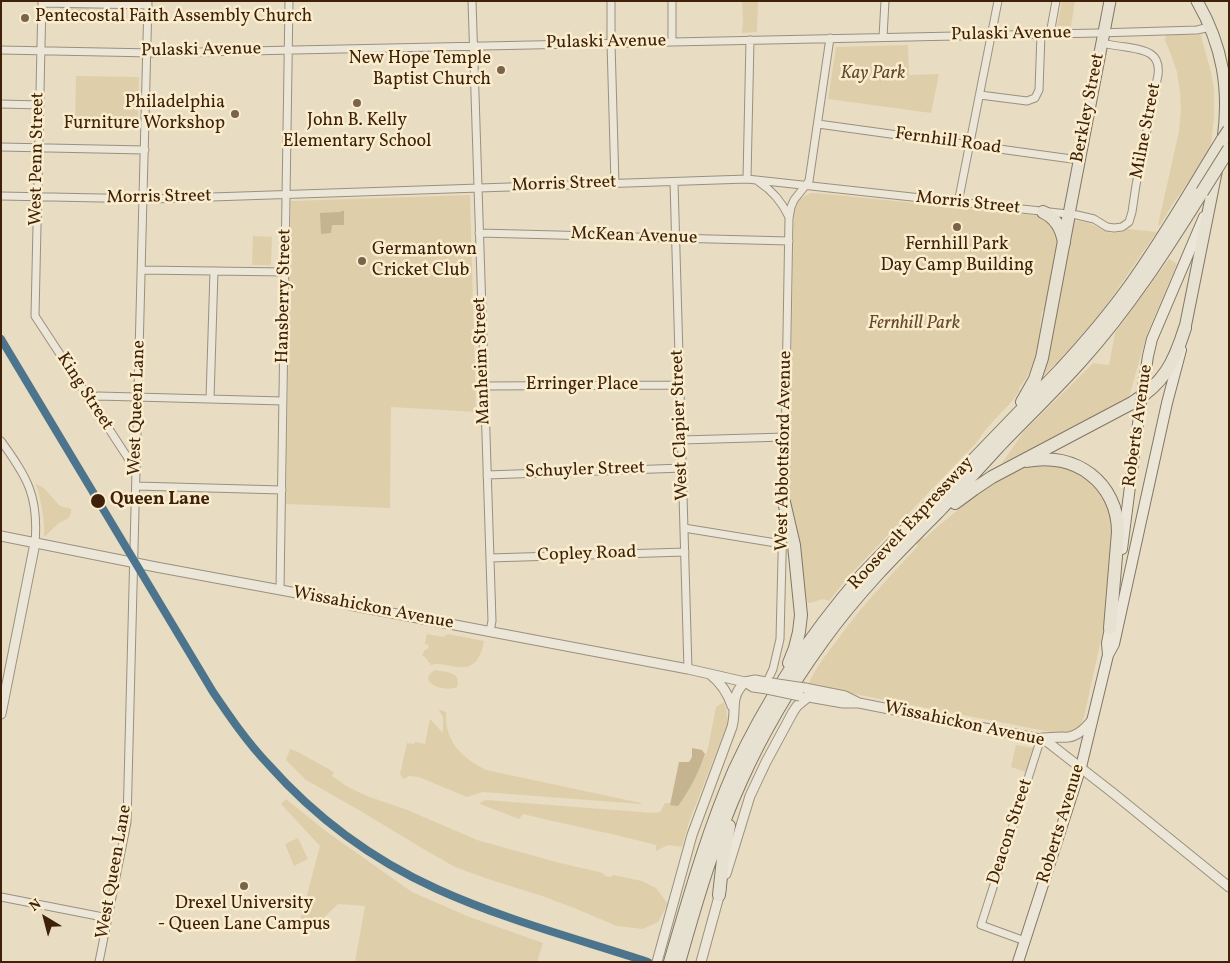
<!DOCTYPE html>
<style>
body{margin:0}
#map{position:relative;width:1230px;height:963px;overflow:hidden;background:#e8ddc2;font-family:Vollkorn,serif}
canvas{display:block}
.frame{position:absolute;inset:0;border:2px solid #3f2109;pointer-events:none}
.north{position:absolute;left:20px;top:893px;width:50px;height:50px;-webkit-text-stroke:4px #faedce;paint-order:stroke;rotate:323deg;font-size:14px;font-weight:700;line-height:20px;text-align:center;color:#3f2109}
.north::after{content:'';display:block;margin:auto;width:18px;height:22px;background:#3f2109;clip-path:polygon(50% 0,100% 100%,50% 72%,0 100%)}
</style>
<div id="map">
<canvas width="1230" height="963"></canvas>
<div class="frame"></div>
<div class="north">N</div>
</div>
<script>
const ctx = document.querySelector('canvas').getContext('2d');
ctx.lineJoin = 'round';
function fill(path, color) {
  ctx.fillStyle = color;
  ctx.fill(path, 'evenodd');
}
function stroke(path, color, width, dash) {
  ctx.strokeStyle = color;
  ctx.lineWidth = width;
  ctx.lineCap = dash ? 'butt' : 'round';
  ctx.setLineDash(dash || []);
  ctx.stroke(path);
}
function label(font, color, halo, rows, align = 'center') {
  ctx.font = font + ' Vollkorn,serif';
  ctx.lineWidth = 5;
  ctx.setLineDash([]);
  ctx.textBaseline = 'middle';
  ctx.strokeStyle = halo;
  ctx.fillStyle = color;
  for (const [text, x, y, turn = 0] of rows) {
    ctx.save();
    ctx.translate(x, y);
    ctx.rotate((+turn || 0) * Math.PI / 180);
    ctx.textAlign = isNaN(turn) ? turn : align;
    if (halo) ctx.strokeText(text, 0, 0);
    ctx.fillText(text, 0, 0);
    ctx.restore();
  }
}
const green = new Path2D(`
 M742 1H758L757 32 742 33 743 20Z
 M1062 1H1075L1071 26H1057Z
 M60 7 89 8 88 22 60 21Z
 M1166 35H1202V40L1210 68 1214 88V118L1211 144 1206 157 1172 205 1160 225H1158L1179 131 1181 109 1180 92 1177 72 1171 55 1165 40Z
 M908 45 909 75 939 74 931 113 828 99 836 47Z
 M76 76 139 77 138 120H111L110 125 75 124Z
 M811 193H816L1042 216 1046 218 1059 235 1046 311H1042L1040 328V331C1037 351 1033 372 1019 388L1020 390 1013 400 986 429 977 442 909 513 924 539 937 527 980 492 1021 468 1055 462 1092 478 1114 515 1106 617 1084 717C1080 729 1072 733 1061 734L808 685C815 669 825 656 835 643 860 608 889 577 918 546L902 520 849 576 829 601 823 599 810 603H808L807 600 794 531 789 492 794 209C796 201 803 196 811 193Z
 M470 195 476 412 391 407 390 508 286 504 291 201Z
 M1074 220 1089 223 1110 233H1115L1122 232 1128 229 1157 232C1138 258 1121 286 1101 312 1083 335 1063 357 1041 378Z
 M253 236 272 237 271 265H252Z
 M1169 259 1177 264 1147 334 1129 397 1026 453 1002 463 1025 430 1065 391 1093 363 1109 365 1115 333Z
 M36 484 44 488 60 506 71 509C72 519 66 519 59 523 54 527 49 533 44 537 45 519 41 501 36 484Z
 M427 634 443 637 448 634 484 641C483 648 481 654 477 660 465 676 445 660 431 665L425 657 422 656 424 651 428 648 429 645 425 644Z
 M435 670C446 672 462 672 457 687 445 693 415 682 435 670Z
 M724 702 726 709 728 722 689 822 682 847 668 845 656 851V845C612 833 567 825 523 814L519 819 480 804 481 802 486 800 653 813 660 812 665 803H670V805L702 763 708 748 716 707Z
 M438 709 446 712C445 742 461 757 486 770L641 803V804L483 792 467 797 419 777 409 776 403 779 400 774 407 743 414 744 415 742 425 744 430 719 443 733V717Z
 M1016 745 1034 748 1026 772 1011 767Z
 M290 749 296 751 334 772 332 776 348 787 367 796 410 811 477 840 556 862 603 873 605 876 611 877 613 875 642 881 656 888 668 904 658 922 643 929 617 926 574 908 545 897 488 879 455 867 420 847 359 810 306 780 286 760Z
 M286 799 327 832 412 892 467 916 543 943 537 962H355L365 906 338 904 307 934 298 929 320 846 281 804Z
 M298 838 308 859 294 866 285 844Z`);
const water = new Path2D(`
 M341 211H344V225H332L331 233 321 234 320 213 341 212Z
 M692 748 702 750 705 754C699 772 689 791 678 806L670 805 679 762H689L692 757Z`);
const minor = new Path2D(`
 M42 1 35 316 126 455 129 460 137 464
 M472 1 492 621 490 631
 M611 1V43L615 184
 M42 3 148 5
 M1050 34 1056 1
 M883 37 885 1
 M672 42V1
 M1 50 153 53 1098 33 1197 30 1210 27
 M980 95 1027 101 1035 98 1039 90 1041 34
 M1 104 40 105
 M818 124 1079 160
 M1 147 145 150
 M747 179 750 40
 M674 182 688 669
 M759 182C773 191 782 202 789 217
 M1 196 152 199 747 179 1077 215 1094 219 1107 227 1114 228 1122 227 1129 222 1132 212 1136 185 1158 75C1161 52 1144 50 1126 47 1118 46 1110 45 1102 43
 M958 203 998 1
 M479 233 789 241
 M141 270 285 272
 M484 386 680 385
 M88 399 98 396 283 401
 M210 399 214 271
 M682 440 785 437
 M1 441C27 477 39 496 35 543
 M487 475 683 468
 M136 486 282 490
 M784 504 789 218 791 207 794 200 809 181 830 38
 M684 528 776 543 782 545
 M490 558 685 552
 M280 590 289 1
 M767 682 773 669 780 639 783 517
 M1 897 108 918
 M1025 941 981 925 1041 738
 M99 962 127 822 148 1`);
const tertiary = new Path2D(`
 M1 536 156 567 324 598 349 605 688 669 745 682 753 687 767 689
 M710 674C721 683 728 693 732 706
 M745 682 755 680 771 683
 M805 688 845 696 859 703 1045 740 1113 793 1229 887
 M803 696 843 703H857
 M1 714 35 543
 M1042 738 1062 737C1074 739 1085 729 1092 720
 M726 874 750 796 766 762 793 712 797 706 808 697
 M657 962 692 835 732 727C737 708 729 698 745 682
 M701 962 721 889`);
const secondary = new Path2D(`
 M1145 375 1148 356 1152 339 1204 217
 M1122 549 1139 416
 M1108 655 1114 644 1167 403 1181 350
 M1018 962 1081 767 1108 655 1107 643 1111 623`);
const primary = new Path2D(`
 M1197 1C1223 46 1230 90 1223 140
 M1069 214 1110 1
 M1185 328 1216 173`);
const motorway = new Path2D(`
 M1043 212C1056 218 1062 229 1064 243
 M1022 402 1035 379 1042 358 1069 214
 M1027 461C1075 451 1118 483 1118 532L1110 628
 M784 502 794 545 801 615 799 632 795 648 789 663
 M955 503 974 489 992 477 1132 403C1164 383 1174 363 1185 328
 M719 895 723 859 729 826
 M680 959C697 899 715 838 741 781 763 732 791 685 822 642 857 593 896 554 938 512 959 490 979 468 999 446 1027 417 1055 390 1081 361 1128 309 1165 251 1202 192
 M670 962C689 898 707 833 734 771 766 701 811 634 862 575L1060 370C1084 344 1108 316 1129 287 1163 240 1192 189 1223 139`);
const tertiaryBridge = new Path2D(`
 M771 683 805 688
 M767 689 800 696`);
const secondaryBridge = new Path2D(`
 M1139 416 1145 375`);
const motorwayBridge = new Path2D(`
 M1223 139 1229 130
 M1202 192 1229 149`);
const rail1 = new Path2D(`
 M1 339 213 692C230 717 247 742 268 764 315 817 373 860 437 889 505 920 578 939 648 962`);
const markers = [
 [25,18,5,"#7a634a"],
 [501,70,5,"#7a634a"],
 [357,103,5,"#7a634a"],
 [235,114,5,"#7a634a"],
 [957,227,5,"#7a634a"],
 [362,261,5,"#7a634a"],
 [98,501,8,"#3f2109"],
 [244,886,5,"#7a634a"]
];
const poiNames = [
 ["Pentecostal Faith Assembly Church",35,18,"left"],
 ["New Hope Temple",491,60,"right"],
 ["Baptist Church",491,81,"right"],
 ["Philadelphia",225,104,"right"],
 ["Furniture Workshop",225,125,"right"],
 ["John B. Kelly",357,122],
 ["Elementary School",357,143],
 ["Fernhill Park",957,246],
 ["Day Camp Building",957,267],
 ["Germantown",372,251,"left"],
 ["Cricket Club",372,272,"left"],
 ["Drexel University",244,905],
 ["- Queen Lane Campus",244,926]
];
const streetNames = [
 ["Pulaski Avenue",1011,35,-1],
 ["Pulaski Avenue",606,43,-1],
 ["Pulaski Avenue",201,51,-1],
 ["Berkley Street",1089,108,-79],
 ["Milne Street",1147,131,-79],
 ["Fernhill Road",948,142,8],
 ["West Penn Street",38,159,-89],
 ["Morris Street",564,185,-2],
 ["Morris Street",159,198,-1],
 ["Morris Street",968,204,6],
 ["McKean Avenue",634,237,2],
 ["Hansberry Street",285,296,-89],
 ["Manheim Street",483,361,-92],
 ["Erringer Place",582,386],
 ["King Street",84,392,57],
 ["West Queen Lane",138,408,-88],
 ["West Clapier Street",681,425,-92],
 ["Roberts Avenue",1139,426,-82],
 ["West Abbottsford Avenue",785,451,-89],
 ["Schuyler Street",585,471,-2],
 ["Roosevelt Expressway",912,524,-47],
 ["Copley Road",587,555,-2],
 ["Wissahickon Avenue",373,609,11],
 ["Wissahickon Avenue",964,725,12],
 ["Roberts Avenue",1062,824,-73],
 ["Deacon Street",1011,832,-72],
 ["West Queen Lane",115,872,-80]
];
const parkNames = [
 ["Kay Park",873,75],
 ["Fernhill Park",914,325]
];
const stopNames = [
 ["Queen Lane",110,501]
];
fill(green, '#dfceaa');
fill(water, '#c6b38f');
stroke(minor, '#9a907e', 9);
stroke(tertiary, '#9a907e', 11);
stroke(secondary, '#817766', 12);
stroke(primary, '#817766', 13);
stroke(motorway, '#817766', 14);
stroke(minor, '#ebe6d8', 7);
stroke(tertiary, '#ebe6d8', 9);
stroke(secondary, '#ebe6d8', 10);
stroke(primary, '#e7e1d2', 11);
stroke(motorway, '#e7e1d2', 12);
stroke(tertiaryBridge, '#9a907e', 11, []);
stroke(secondaryBridge, '#817766', 12, []);
stroke(motorwayBridge, '#817766', 14, []);
stroke(tertiaryBridge, '#ebe6d8', 9);
stroke(secondaryBridge, '#ebe6d8', 10);
stroke(motorwayBridge, '#e7e1d2', 12);
stroke(rail1, '#4c748c', 8);
for (const [x, y, r, color] of markers) {
  const dot = new Path2D();
  dot.arc(x, y, r, 0, 2 * Math.PI);
  ctx.fillStyle = color;
  ctx.fill(dot);
  stroke(dot, '#faedce', 2);
}
label('18px', '#3f2109', '#faedce', poiNames);
label('18px', '#3f2109', '#faedce', streetNames);
label('italic 18px', '#65492c', '#faedce', parkNames);
label('bold 18px', '#3f2109', '#faedce', stopNames, 'left');
</script>
